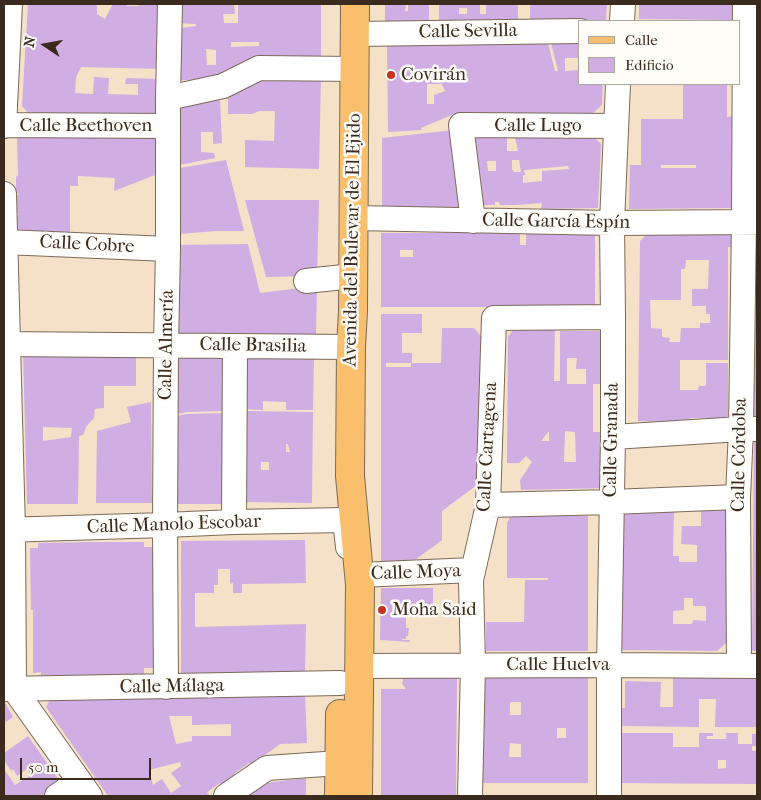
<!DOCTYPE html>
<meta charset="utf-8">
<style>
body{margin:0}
#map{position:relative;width:761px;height:800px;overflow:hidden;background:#f4e1c7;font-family:"IM FELL French Canon",serif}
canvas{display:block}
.frame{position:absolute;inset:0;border:5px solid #3b2a1e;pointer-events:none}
.legend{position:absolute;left:578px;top:20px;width:162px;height:65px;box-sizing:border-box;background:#fdfcf7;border:1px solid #afa8a0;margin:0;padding:6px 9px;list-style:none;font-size:15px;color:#3b2a1e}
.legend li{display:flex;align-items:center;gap:10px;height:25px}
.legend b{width:25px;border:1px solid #afa8a0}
.north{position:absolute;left:20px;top:20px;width:50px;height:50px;-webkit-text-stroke:4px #fdfcf7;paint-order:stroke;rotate:282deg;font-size:14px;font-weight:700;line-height:20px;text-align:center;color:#3b2a1e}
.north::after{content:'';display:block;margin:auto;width:18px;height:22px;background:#3b2a1e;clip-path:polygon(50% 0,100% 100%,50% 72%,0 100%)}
.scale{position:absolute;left:20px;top:758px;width:131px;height:22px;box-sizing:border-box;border:2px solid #3b2a1e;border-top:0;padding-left:6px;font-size:15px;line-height:18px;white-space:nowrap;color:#3b2a1e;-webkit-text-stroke:4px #fdfcf7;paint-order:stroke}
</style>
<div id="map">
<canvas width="761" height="800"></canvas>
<div class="frame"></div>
<ul class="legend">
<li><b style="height:6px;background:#f9bf6d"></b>Calle</li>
<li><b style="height:14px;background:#d0ade3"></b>Edificio</li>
</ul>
<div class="north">N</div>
<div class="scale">50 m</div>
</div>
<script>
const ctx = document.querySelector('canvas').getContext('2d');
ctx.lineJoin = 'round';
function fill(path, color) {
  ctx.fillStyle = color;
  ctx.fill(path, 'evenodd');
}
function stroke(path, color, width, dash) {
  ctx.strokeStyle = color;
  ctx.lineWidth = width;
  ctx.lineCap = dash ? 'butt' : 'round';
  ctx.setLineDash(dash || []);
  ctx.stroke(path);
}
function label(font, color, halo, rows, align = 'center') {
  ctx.font = font + ' "IM FELL French Canon",serif';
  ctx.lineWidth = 5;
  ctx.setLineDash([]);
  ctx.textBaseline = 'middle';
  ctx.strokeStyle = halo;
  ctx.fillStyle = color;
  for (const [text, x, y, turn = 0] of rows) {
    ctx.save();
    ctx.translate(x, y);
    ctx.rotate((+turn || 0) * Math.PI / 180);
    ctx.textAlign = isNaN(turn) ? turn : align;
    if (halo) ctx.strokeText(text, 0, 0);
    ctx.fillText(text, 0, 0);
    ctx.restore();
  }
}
const building = new Path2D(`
 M28 4H95L97 6V14L105 19 113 4H127V6H139V4H163L161 69 81 67 76 77 75 93 93 94 94 77 109 78 108 94 138 95V84H125L126 78 161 79 160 116 29 114 22 106Z
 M179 4H234L235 14H223L224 23H238V4H321V58L207 80H180L181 28 196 26V24L179 23ZM231 42H259V46L231 47ZM206 49 216 50V65H207Z
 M385 4H406L405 11H408V4H429V23H385Z
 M439 4H480V14H486V4H518V22L439 23ZM459 8H467V14H459Z
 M530 4H607L606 21 530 22Z
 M639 4H732V20L639 19Z
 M580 42V66H578V58H565V71L580 70V84H603L602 105 591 115 456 118 454 114 421 128 422 130 388 132 387 46 548 43 555 71H558L551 43ZM427 84H442L445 91 434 95V104H427Z
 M321 76 319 169 245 167V140L274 141 275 111H259L252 114H228V90L265 77Z
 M683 84H727V117L732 116 731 208 629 209 630 165H641V119H683ZM661 165H696V168H661Z
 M732 84H736V116H732Z
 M180 99H220L222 143 213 144V132H201V152L214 153 215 158 179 165Z
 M454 130 464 207H382V138Z
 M17 135 159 136 158 174 114 191 115 178 78 176V186H70V234H17V216L19 214 16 213V196L19 194 16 193V177L18 175Z
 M507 135V151H518L515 138 593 136 601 144 598 208 541 209 542 203 516 205H500L499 202H495V205H477L469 136ZM512 160H519L521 172H514L513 170H512ZM487 161H496V171H488ZM568 166 569 169 542 171V181L523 183V175H525L524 170Z
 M756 141H757V209H755Z
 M226 160 244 231H216L179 234 180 168Z
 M245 200H319L317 276 266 277Z
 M381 233H520V245H526V233L595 234V307H381ZM400 250H413V257H400Z
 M648 233H731V247H728V360H680V390H698L699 386H706V363H728V418H691L680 423 638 421 640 241ZM686 260H709L708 289H692V306H706V314H710V323H700V328H681L680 342H669L670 338 662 337V329L651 328 650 300H681V269H685Z
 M755 234H757V418H752V399H754Z
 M248 244 260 293 317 286 316 335 178 334 176 245Z
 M381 314H422V333H402V353H412V363H386V367H411V363H441L442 328H474L481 336V482L442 511V540L411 563H381Z
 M515 328H555L554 381H560V331H607V384H593V432H606L605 488 521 490 520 480 532 462 526 456 519 463H507L508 336ZM567 358H577L576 369H586V384H567ZM549 431V441H541ZM565 431 575 432 576 462H564Z
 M23 352H136V386H104V408L95 409 94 418 86 427 83 435 79 436 78 504H27ZM43 427 72 428 71 437 43 441Z
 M177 354H225L224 411 187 412 177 414Z
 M244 355 314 356 313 410H286V402L263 401V410L243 409Z
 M151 402 152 503H96L97 431 131 422 127 407Z
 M243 411 313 412 312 503 242 502ZM286 444H288L290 452H286ZM261 462H269V470H261Z
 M224 413 223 504H176L177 416 187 414Z
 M754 438H757V651H752Z
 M701 508H727L726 643 717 651 620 650 621 509H674L673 556H679V562H697V545L681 544 682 526H701ZM684 598H693V606H706V621L693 620 692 624H673V611L684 610Z
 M515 516H588V651H486V622H524L525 580H548V578H507V523L510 517Z
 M305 540 306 583 242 584V593H233V583L230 584V569H218V585H214V593H195V627L306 624 305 671 181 675V541Z
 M93 542H144V547H155V668H144V676L41 678V672L33 673V610H31L30 548H38V543Z
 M381 588H433V609H424L423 617H406V628H409L408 636H406V639H402V640H410V642L380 640Z
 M404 675 457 677 456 796H381V689H405V687L402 684Z
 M487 676H588V783H481L482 681ZM510 702H521V715H510ZM557 728H566V738H557ZM510 743 521 744V757H509Z
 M673 677H757V727H715L716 699H699V727L620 726V708H625V681L661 682 660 707H673Z
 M305 693 307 743 280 744 251 765 249 763 235 773 236 775 223 785 220 783 207 792 209 795 207 796H161L160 795 159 796H108L46 707 51 698ZM169 716H192V725L231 724V736H192V741L176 744ZM180 762 181 766 171 773 181 786 171 793 162 779 153 785 149 770Z
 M4 701 13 717 6 722 4 719Z
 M619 733H673V747H699V733H713V736H707L706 739H726V733H738V744H752V734H757V746H752V751H757V784L619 783ZM718 760H726V768L718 769Z
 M28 736 61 783 43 796H4V769L15 785 31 775 27 769 17 776 13 769 11 771 4 760V753Z
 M306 778V796H247L265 783Z`);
const minor = new Path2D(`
 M622 21 623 4
 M355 34 580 31
 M168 98 223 86 259 68 355 69
 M4 125 168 126
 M4 126 10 4
 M4 194 13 530 14 689
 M354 218 612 223 757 222
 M473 221 461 125 616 126
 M5 242 168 249
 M306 281 353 276
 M4 344 351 347
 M613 437 741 429H756
 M488 505 611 502 738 497
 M234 522 235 346
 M4 530 165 525 234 522 345 520 348 547
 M359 575 473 570
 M359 666 609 665 757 666
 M739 666 738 497 741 429 744 222 745 4
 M166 687 165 525 166 345 168 249V98L170 4
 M4 689 340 683
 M14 689 90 796
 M57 796 79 781
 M226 796 267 768 339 763
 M470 796 473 665 471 580 488 505 494 318 613 317
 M609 796V665L613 437V317L612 223 618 84`);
const major = new Path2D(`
 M355 4 354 141 353 311 351 347 350 476 360 585 358 796
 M339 796 340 714`);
const markers = [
 [391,75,5,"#c8321e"],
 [382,610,5,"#c8321e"]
];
const streetNames = [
 ["Calle Sevilla",468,32,-1],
 ["Calle Beethoven",86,126],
 ["Calle Lugo",538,126],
 ["Calle García Espín",556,222,1],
 ["Avenida del Bulevar de El Ejido",353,240,-89],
 ["Calle Cobre",87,245,3],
 ["Calle Almería",167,345,-89],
 ["Calle Brasilia",253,346,1],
 ["Calle Granada",612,440,-89],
 ["Calle Cartagena",488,447,-87],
 ["Calle Córdoba",740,455,-89],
 ["Calle Manolo Escobar",174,525,-2],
 ["Calle Moya",416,573,-2],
 ["Calle Huelva",558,665],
 ["Calle Málaga",172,687,-1]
];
const poiNames = [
 ["Covirán",401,75],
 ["Moha Said",392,610]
];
fill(building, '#d0ade3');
stroke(minor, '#7c6a59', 26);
stroke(major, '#7c6a59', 30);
stroke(minor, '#fff', 24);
stroke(major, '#f9bf6d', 28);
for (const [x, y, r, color] of markers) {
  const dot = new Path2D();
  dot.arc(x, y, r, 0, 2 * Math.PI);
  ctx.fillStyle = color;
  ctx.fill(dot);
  stroke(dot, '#fdfcf7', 2);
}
label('19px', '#3b2a1e', '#fdfcf7', streetNames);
label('19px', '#3b2a1e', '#fdfcf7', poiNames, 'left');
</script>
